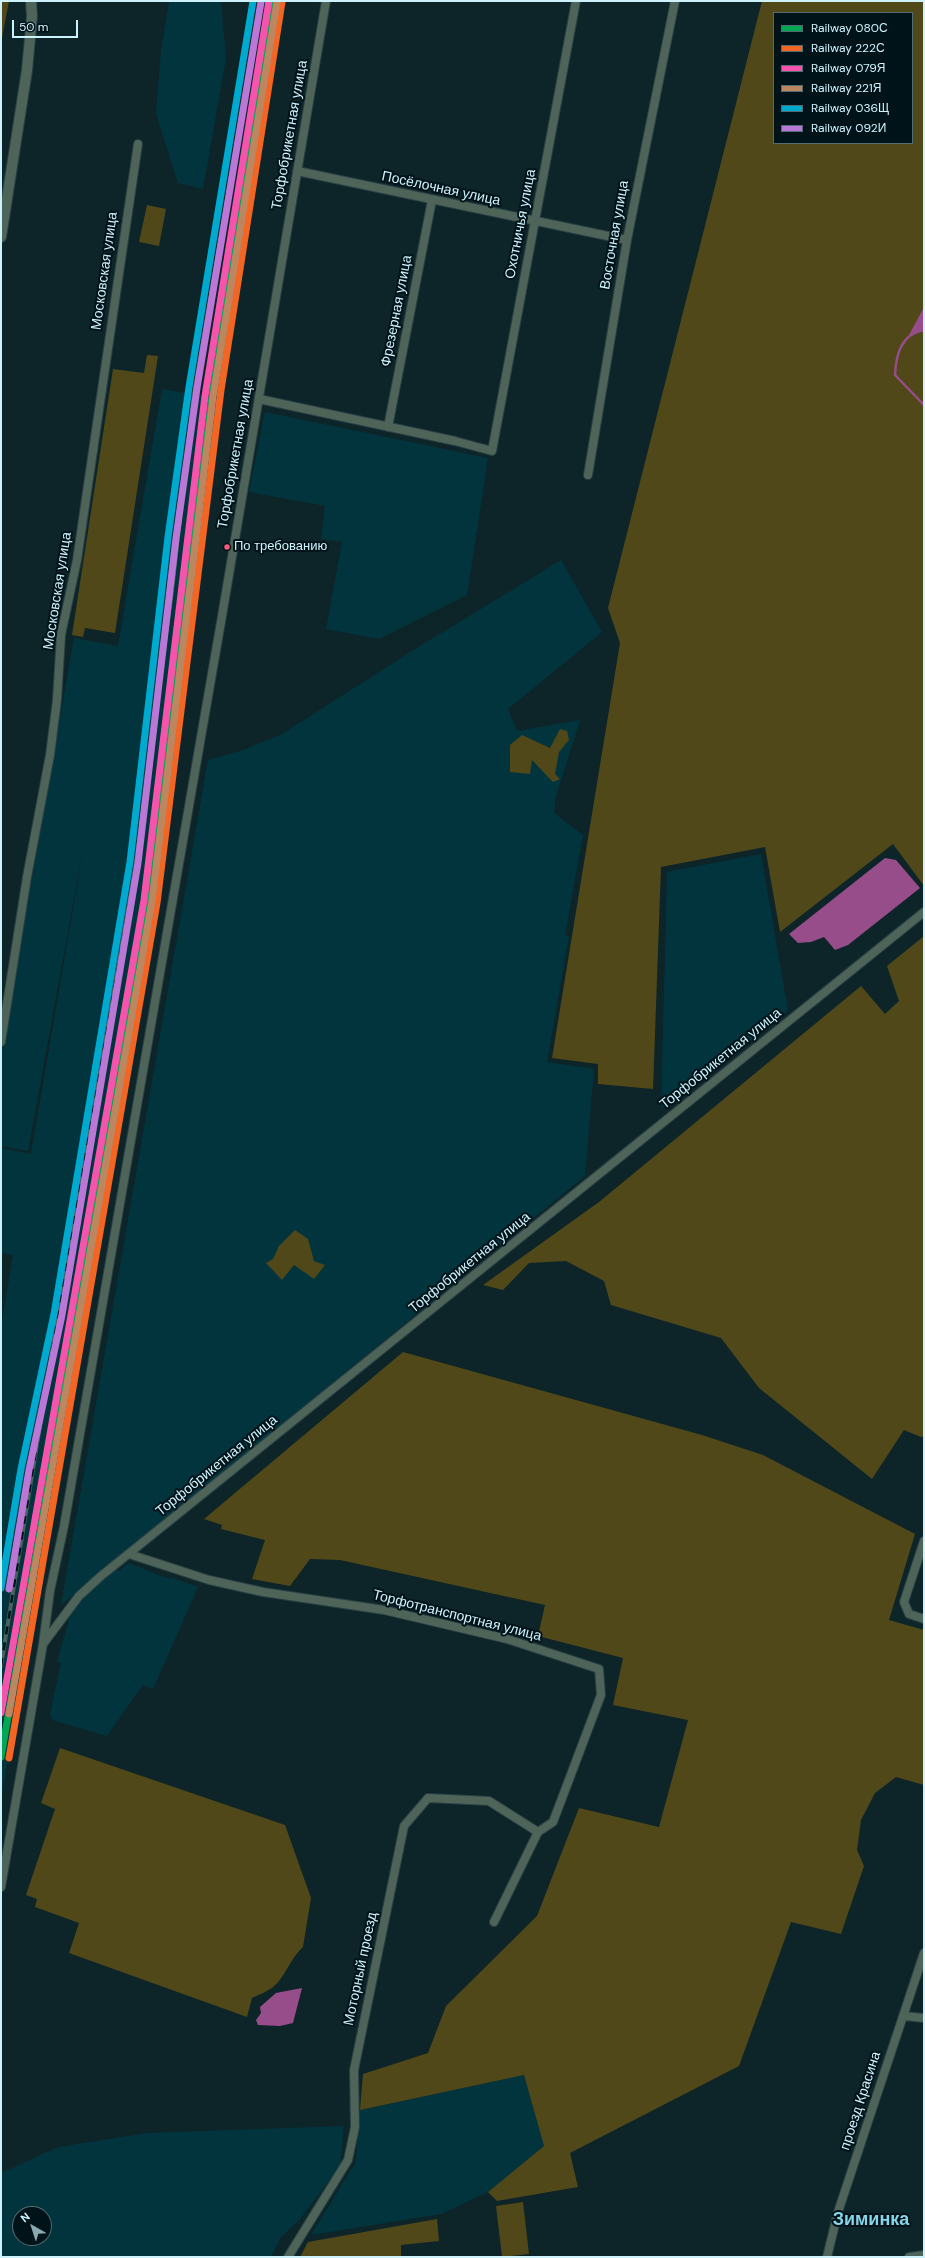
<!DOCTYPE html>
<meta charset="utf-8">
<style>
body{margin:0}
#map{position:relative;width:925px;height:2258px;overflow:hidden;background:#0d2529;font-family:"DM Sans",sans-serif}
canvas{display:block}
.frame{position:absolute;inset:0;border:2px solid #cdf2fc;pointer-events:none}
.legend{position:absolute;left:773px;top:12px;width:140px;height:132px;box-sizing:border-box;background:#001319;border:1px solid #526c74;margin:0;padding:5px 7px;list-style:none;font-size:12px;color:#cdf2fc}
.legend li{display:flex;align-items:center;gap:8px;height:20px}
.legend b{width:20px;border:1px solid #526c74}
.north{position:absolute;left:12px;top:2206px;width:40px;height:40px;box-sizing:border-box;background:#001319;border:1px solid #526c74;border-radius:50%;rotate:321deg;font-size:11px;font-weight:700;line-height:16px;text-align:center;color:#cdf2fc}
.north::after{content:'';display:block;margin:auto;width:14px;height:18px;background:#8aaab2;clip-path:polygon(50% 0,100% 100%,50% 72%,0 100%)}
.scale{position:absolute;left:12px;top:20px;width:66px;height:18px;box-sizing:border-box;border:2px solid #cdf2fc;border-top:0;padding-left:5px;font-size:12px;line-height:14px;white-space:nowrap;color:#cdf2fc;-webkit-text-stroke:3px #001319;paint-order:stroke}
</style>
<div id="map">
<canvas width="925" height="2258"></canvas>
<div class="frame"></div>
<ul class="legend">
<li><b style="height:5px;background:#00a651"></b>Railway 080С</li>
<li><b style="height:5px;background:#f26522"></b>Railway 222С</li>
<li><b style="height:5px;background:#f653ac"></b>Railway 079Я</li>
<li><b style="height:5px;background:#bb8660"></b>Railway 221Я</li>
<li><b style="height:5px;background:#00a9ce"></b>Railway 036Щ</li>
<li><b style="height:5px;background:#ba77d6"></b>Railway 092И</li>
</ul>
<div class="north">N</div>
<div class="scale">50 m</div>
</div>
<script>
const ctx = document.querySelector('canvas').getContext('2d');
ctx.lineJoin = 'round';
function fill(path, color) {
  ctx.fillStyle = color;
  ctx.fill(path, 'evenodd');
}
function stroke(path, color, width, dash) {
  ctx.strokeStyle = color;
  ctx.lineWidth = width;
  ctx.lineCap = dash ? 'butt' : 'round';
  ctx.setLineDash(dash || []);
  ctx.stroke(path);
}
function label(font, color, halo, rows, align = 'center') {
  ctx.font = font + ' "DM Sans",sans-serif';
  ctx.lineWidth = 4;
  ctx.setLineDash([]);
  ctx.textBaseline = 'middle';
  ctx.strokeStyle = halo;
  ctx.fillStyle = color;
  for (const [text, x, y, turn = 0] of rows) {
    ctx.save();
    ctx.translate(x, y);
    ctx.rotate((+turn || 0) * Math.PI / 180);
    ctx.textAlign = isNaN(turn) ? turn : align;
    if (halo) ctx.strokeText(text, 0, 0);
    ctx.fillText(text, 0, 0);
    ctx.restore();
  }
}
const built = new Path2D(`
 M221 1 226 58 203 189 178 183 156 114 161 51 169 2Z
 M162 389 223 399 157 885 1 1799V1327L13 1255 1 1253V1148L31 1154 86 833 28 1151 1 1146V1056L74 638 118 646Z
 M265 412 488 458 467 595 379 639 326 629 342 542 321 539 325 506 249 492Z
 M561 560 602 632 508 709 517 731 580 720 556 796 554 813 583 835 565 935 569 936 547 1062 594 1069 585 1176 61 1605 208 760 243 750 282 734 412 651Z
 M761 854 788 1011 661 1110 667 872Z
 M129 1563 169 1579 170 1577 198 1587 153 1689 143 1685 107 1736 52 1720 50 1714 61 1663 57 1662 71 1613 76 1605 113 1571 120 1570Z
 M524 2075 544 2146 488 2192 441 2214 311 2235 356 2162 360 2110Z
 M344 2126 340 2166 300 2219 281 2237 271 2257H1V2173L58 2147 147 2133ZM20 2214H44V2238H20Z`);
const green = new Path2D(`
 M1 1H9L1 43Z
 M762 1H924V886L893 844 780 932 765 847 661 867 653 1089 598 1084V1064L552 1058 620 643 608 608ZM774 13H912V143H774Z
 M147 205 166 209 159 246 139 242Z
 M147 355 158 356 115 633 85 628 83 637 72 635 113 369 144 373Z
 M560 729 567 731 569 740 559 752 555 774 560 779 553 782 532 760 530 774 510 772V745L522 735 550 748Z
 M924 936V1436L921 1437 904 1430 872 1479 759 1388 721 1338 611 1305 604 1281 566 1261 529 1263 503 1290 483 1285 599 1202 861 986 885 1014 899 1001 887 966Z
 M295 1230 308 1239 314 1261 325 1265 314 1279 294 1265 282 1280 266 1263 273 1259 279 1246Z
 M403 1352 702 1435 763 1455 915 1534 889 1620 924 1630V1785L896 1777 875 1793 861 1820 857 1850 864 1866 841 1934 791 1922 739 2066 570 2153 578 2187 497 2201 488 2192 544 2146 524 2075 360 2110 363 2074 428 2053 446 2006 537 1916 579 1808 659 1827 688 1720 613 1705 623 1658 538 1636 545 1605 340 1560 310 1559 290 1586 252 1579 265 1540 221 1529 222 1525 204 1519Z
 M60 1748 285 1825 311 1898 303 1947C290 1958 286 1977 272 1988 266 1992 258 1995 252 1998L247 2017 69 1953 79 1923 35 1907 37 1899 26 1895 55 1809 41 1803Z
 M523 2202 529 2254 502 2257 496 2206Z
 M437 2219 439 2241 401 2245V2257H300L308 2242Z`);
const water = new Path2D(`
 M924 307V330L909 335Z
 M885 858 896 860 920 888 848 945 835 950 824 937 811 942 798 943 789 934Z
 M302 1988 293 2023 280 2026 258 2025 256 2020 261 2013 260 2007 276 1993Z`);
const stream = new Path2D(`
 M924 330C901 334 896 355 895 375L924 405`);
const minor = new Path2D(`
 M297 171 627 240
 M259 399 455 441 492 451 576 1
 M388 427 432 200
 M588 475 627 240 675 1
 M1 1042 27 877 50 755 57 700 61 635 77 560 138 144
 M924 1541 904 1602 909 1614 924 1619
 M129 1554 209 1580 263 1592 384 1610 507 1639 599 1669 601 1695 553 1822 538 1832 494 1922
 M43 1644 79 1596 101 1576 924 912
 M1 1887 43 1644 50 1591 64 1526 222 616 326 1
 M904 2016 924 2018
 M288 2257 348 2160 355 2127 354 2070 404 1826 428 1798 489 1801 538 1832
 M827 2257 838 2212 924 1953
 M909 2257 924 2255`);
const tertiary = new Path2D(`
 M1 237 27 70 32 16 31 1`);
const rail = new Path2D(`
 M235 246 259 135 282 1
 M1 1666 58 1315 136 863 172 590 194 394 261 1`);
const rail1 = new Path2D(`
 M1 1757 149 902 213 389 274 1`);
const rail2 = new Path2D(`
 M9 1758 157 903 221 390 282 2`);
const rail3 = new Path2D(`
 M1 1713 144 900 205 396 269 1`);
const rail4 = new Path2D(`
 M9 1714 152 901 213 397 277 2`);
const rail5 = new Path2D(`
 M1 1588 21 1469 54 1314 130 862 168 537 189 387 253 1`);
const rail6 = new Path2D(`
 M9 1589 29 1470 62 1315 138 863 176 538 197 388 261 2`);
const markers = [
 [227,547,3.5,"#f75a77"]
];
const busNames = [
 ["По требованию",234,547]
];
const streetNames = [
 ["Торфобрикетная улица",290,135,-80],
 ["Посёлочная улица",441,189,12],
 ["Охотничья улица",521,224,-79],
 ["Восточная улица",615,235,-80],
 ["Московская улица",105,271,-82],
 ["Фрезерная улица",397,311,-79],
 ["Торфобрикетная улица",236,454,-80],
 ["Московская улица",58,591,-81],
 ["Торфобрикетная улица",721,1059,-39],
 ["Торфобрикетная улица",470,1263,-39],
 ["Торфобрикетная улица",217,1466,-39],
 ["Торфотранспортная улица",457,1616,14],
 ["Моторный проезд",361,1969,-78],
 ["проезд Красина",861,2101,-72]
];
const districtNames = [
 ["Зиминка",871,2220]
];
fill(built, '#02343e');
fill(green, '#504818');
fill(water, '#964d89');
stroke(stream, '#964d89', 2.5);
stroke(minor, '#2a4044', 10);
stroke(tertiary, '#2a4044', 12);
stroke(minor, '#4e6459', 8);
stroke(tertiary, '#4e6459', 10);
stroke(rail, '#4b605f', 4);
stroke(rail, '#001319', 2.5, [8]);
stroke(rail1, '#00a651', 7);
stroke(rail2, '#f26522', 7);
stroke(rail3, '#f653ac', 7);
stroke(rail4, '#bb8660', 7);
stroke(rail5, '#00a9ce', 7);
stroke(rail6, '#ba77d6', 7);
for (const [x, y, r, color] of markers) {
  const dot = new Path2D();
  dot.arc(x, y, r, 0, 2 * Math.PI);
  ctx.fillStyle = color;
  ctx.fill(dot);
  stroke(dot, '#001319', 1.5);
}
label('13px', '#cdf2fc', '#001319', busNames, 'left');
label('14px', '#cdf2fc', '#001319', streetNames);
label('bold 18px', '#88d5e9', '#001319', districtNames);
</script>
